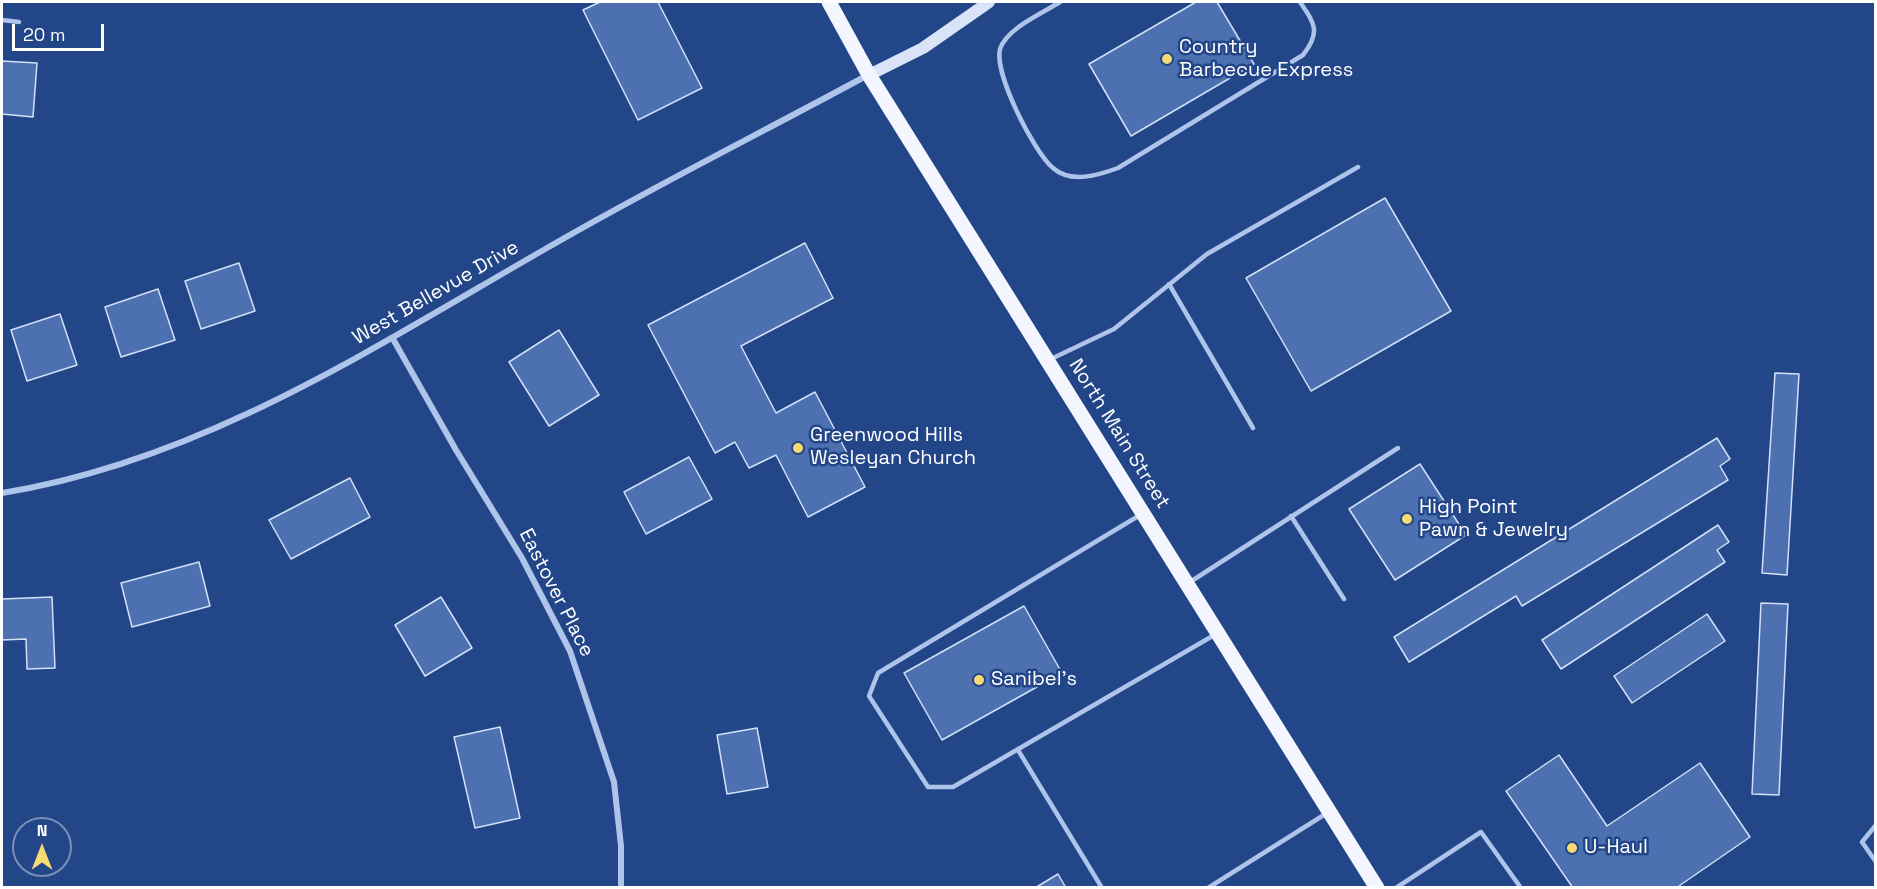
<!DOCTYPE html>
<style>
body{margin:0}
#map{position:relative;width:1877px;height:889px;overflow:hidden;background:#234689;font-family:"Space Grotesk",sans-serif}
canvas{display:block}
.frame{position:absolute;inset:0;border:3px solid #fff;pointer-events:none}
.north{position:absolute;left:12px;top:817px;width:60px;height:60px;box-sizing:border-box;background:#234689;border:2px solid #7b90b8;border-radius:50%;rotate:0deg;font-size:16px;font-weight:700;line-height:24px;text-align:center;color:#fff}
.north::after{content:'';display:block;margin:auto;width:21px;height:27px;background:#f5db72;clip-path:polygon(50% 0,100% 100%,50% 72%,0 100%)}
.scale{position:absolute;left:12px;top:24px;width:92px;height:27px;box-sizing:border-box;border:3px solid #fff;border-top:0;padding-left:8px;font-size:18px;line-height:21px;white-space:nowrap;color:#fff;-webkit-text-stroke:4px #234689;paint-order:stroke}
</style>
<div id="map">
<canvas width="1877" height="889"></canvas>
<div class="frame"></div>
<div class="north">N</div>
<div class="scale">20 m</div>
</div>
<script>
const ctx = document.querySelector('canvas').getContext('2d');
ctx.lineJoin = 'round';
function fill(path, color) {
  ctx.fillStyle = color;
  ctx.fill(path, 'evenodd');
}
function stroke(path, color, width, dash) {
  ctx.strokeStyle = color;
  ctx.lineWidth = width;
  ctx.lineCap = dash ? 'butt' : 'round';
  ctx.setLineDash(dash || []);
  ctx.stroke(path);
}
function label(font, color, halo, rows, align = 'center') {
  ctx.font = font + ' "Space Grotesk",sans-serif';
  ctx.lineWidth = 5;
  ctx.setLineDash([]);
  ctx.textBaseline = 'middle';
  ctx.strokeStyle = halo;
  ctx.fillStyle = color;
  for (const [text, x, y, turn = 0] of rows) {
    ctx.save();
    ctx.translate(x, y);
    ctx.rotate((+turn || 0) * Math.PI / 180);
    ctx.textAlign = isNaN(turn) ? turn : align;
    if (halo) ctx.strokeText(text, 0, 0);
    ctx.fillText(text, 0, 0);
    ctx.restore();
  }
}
const building = new Path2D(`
 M600 2H658L702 88 638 120 583 10Z
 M1196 2H1217L1254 64 1131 136 1089 64Z
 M2 61 37 63 33 117 2 114Z
 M1385 198 1451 311 1311 391 1246 278Z
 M805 243 833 298 741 346 776 413 815 392 865 487 808 517 776 455 749 468 735 442 715 453 648 325Z
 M239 263 255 311 201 329 185 281Z
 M158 289 175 340 121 357 105 307Z
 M60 314 77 365 27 381 11 330Z
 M559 330 599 395 549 426 509 362Z
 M1775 373 1799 374 1787 575 1762 573Z
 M1717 438 1730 459 1720 466 1728 480 1522 606 1516 596 1409 662 1394 637Z
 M689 457 712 499 646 534 624 492Z
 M1420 464 1466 535 1395 580 1349 509Z
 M350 478 370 517 291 559 269 520Z
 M1718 525 1729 542 1717 550 1725 562 1561 669 1542 640Z
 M199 562 210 606 132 627 121 583Z
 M52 597 55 668 27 669 26 639 2 640V599Z
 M441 597 472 648 425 676 395 625Z
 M1761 603 1788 604 1779 795 1752 794Z
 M1024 606 1062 673 942 740 904 673Z
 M1707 614 1725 641 1632 703 1614 676Z
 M500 727 520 818 475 828 454 737Z
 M757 728 768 787 727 794 717 735Z
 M1559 755 1607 826 1700 763 1750 837 1676 888H1573L1506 791Z
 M1058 874 1066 888H1035Z`);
const lane = new Path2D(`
 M1060 2C1043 13 1007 28 1000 49 994 74 1034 152 1053 168 1071 184 1099 175 1118 168L1303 55C1321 32 1315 24 1300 2
 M2 20 19 22
 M1169 284 1253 428
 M1051 359 1114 329 1207 254 1358 167
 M1140 515 878 673 869 696 928 787H953L1216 634
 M1291 516 1344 599
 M1190 582 1398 448
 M1018 750 1102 888
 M1876 825 1862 842 1876 862
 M1208 888 1327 813
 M1396 888 1481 832 1521 888`);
const street = new Path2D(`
 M393 339 456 450 522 558 570 651 614 782 621 846V888
 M2 493C202 461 374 347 547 248 652 187 761 133 868 75`);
const secondary = new Path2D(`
 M869 75 923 48 989 2`);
const primary = new Path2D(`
 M829 2 869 75 1377 888`);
const markers = [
 [1167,59,6,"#f5db72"],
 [798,448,6,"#f5db72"],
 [1407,519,6,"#f5db72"],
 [979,680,6,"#f5db72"],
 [1572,848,6,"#f5db72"]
];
const poiNames = [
 ["Country",1179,48],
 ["Barbecue Express",1179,71],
 ["Greenwood Hills",810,436],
 ["Wesleyan Church",810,459],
 ["High Point",1419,508],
 ["Pawn & Jewelry",1419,531],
 ["Sanibel's",991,680],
 ["U-Haul",1584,848]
];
const streetNames = [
 ["West Bellevue Drive",436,293,-30],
 ["North Main Street",1119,434,58],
 ["Eastover Place",556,593,63]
];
fill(building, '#4c70b0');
stroke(building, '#d4e0f7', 1.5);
stroke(lane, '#afc4ea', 4.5);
stroke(street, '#afc4ea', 6);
stroke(secondary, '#dae4f8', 12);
stroke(primary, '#f3f6fe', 15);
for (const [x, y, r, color] of markers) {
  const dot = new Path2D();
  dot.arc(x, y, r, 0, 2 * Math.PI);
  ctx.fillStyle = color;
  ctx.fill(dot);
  stroke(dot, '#234689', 2);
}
label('20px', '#fff', '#234689', poiNames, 'left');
label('20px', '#fff', '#234689', streetNames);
</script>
